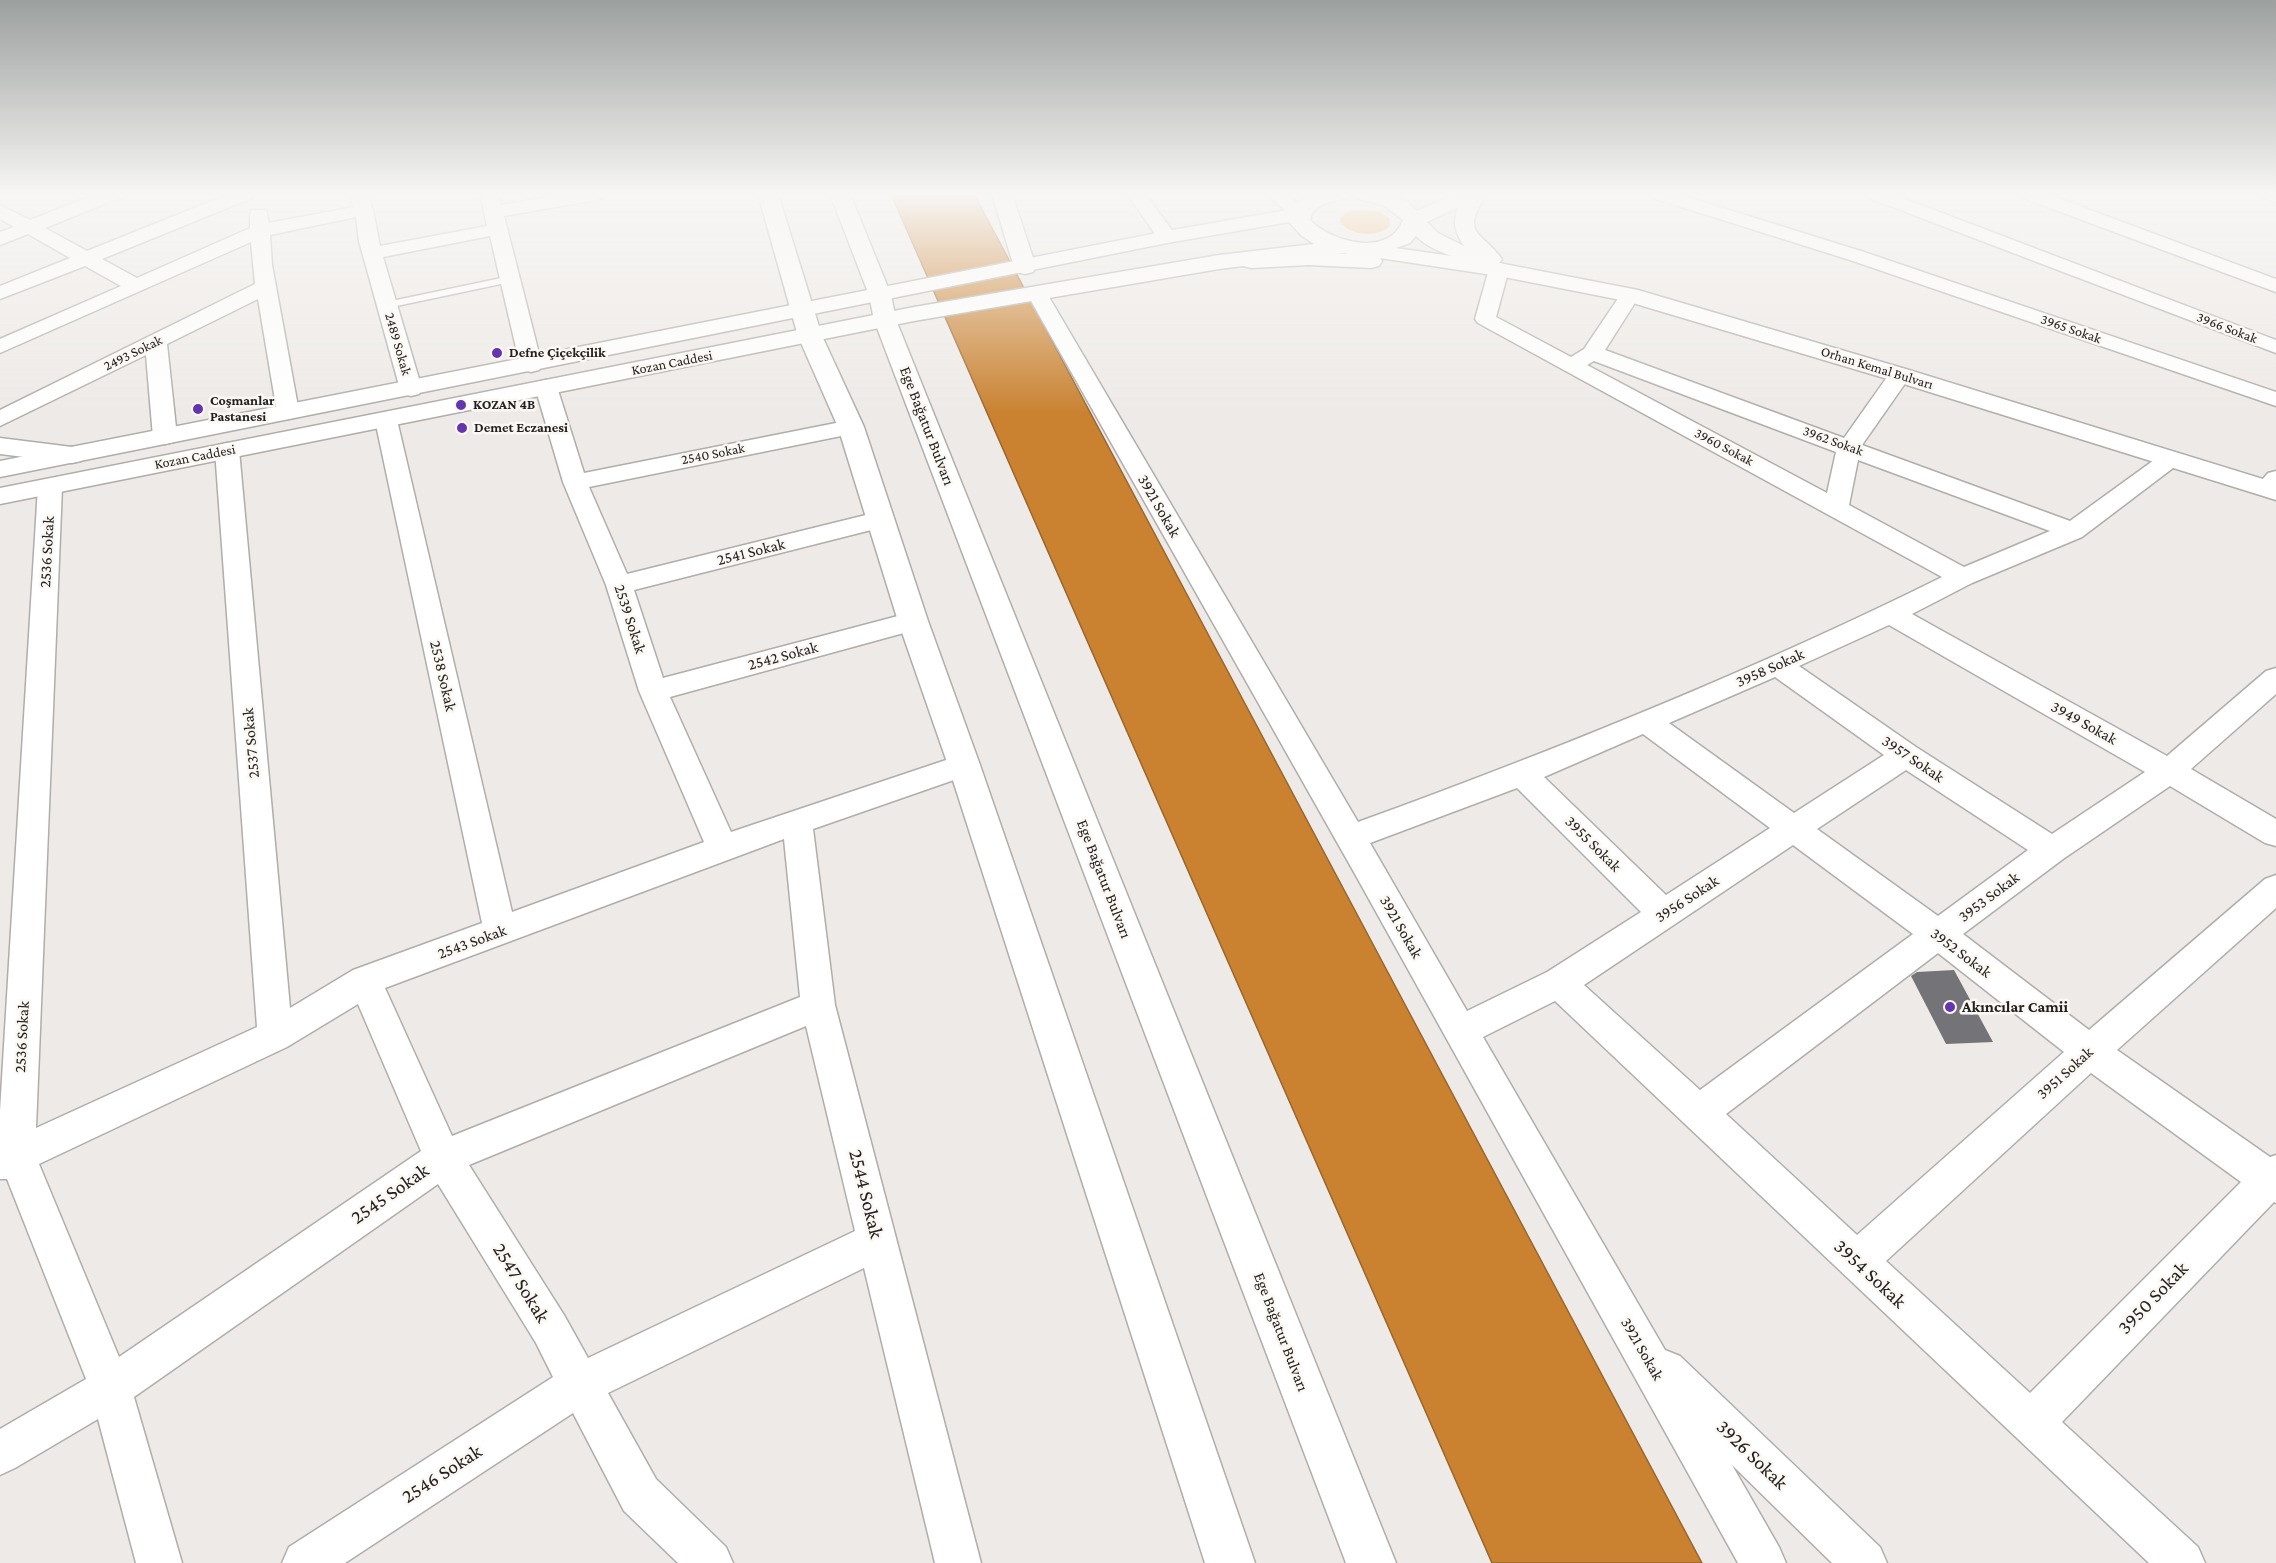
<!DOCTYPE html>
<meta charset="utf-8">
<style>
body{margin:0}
canvas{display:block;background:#eeeae7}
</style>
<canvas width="2276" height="1563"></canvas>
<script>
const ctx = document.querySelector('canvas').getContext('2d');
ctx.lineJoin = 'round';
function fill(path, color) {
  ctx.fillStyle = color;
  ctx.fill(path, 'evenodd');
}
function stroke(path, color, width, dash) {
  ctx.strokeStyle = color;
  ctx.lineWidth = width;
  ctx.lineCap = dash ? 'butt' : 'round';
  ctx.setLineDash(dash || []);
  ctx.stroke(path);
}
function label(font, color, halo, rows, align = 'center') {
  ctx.font = font + ' "Crimson Pro",serif';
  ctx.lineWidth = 5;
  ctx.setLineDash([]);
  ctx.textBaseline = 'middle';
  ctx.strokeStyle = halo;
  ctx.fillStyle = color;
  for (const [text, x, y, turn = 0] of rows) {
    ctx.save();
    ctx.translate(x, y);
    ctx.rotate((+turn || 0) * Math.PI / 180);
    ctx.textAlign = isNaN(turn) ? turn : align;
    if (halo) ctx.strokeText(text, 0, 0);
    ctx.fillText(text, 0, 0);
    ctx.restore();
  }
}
const green = new Path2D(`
 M1354 210 1378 211 1389 218 1390 226C1377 238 1351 236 1340 222V218L1347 212Z`);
const water = new Path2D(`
 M891 194H974L1702 1563H1492Z`);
const building = new Path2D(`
 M1954 970 1993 1042 1946 1044 1911 976 1917 972Z`);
const service = new Path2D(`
 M511 276 515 277V281L387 308 382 305 387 302Z`);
const minor = new Path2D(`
 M96 194H121L119 198 45 228 87 251 229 194H254L252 198 102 259 137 278 250 228V214L252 210H266L269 223 353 207 349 194H367L373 210 380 246 487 226 480 194H498L501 205 566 194H605L603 198 596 200 504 216 542 365 539 370 531 372 523 370 520 365 490 236 383 257 422 389 419 394 411 396 403 394 400 389 359 241 356 217 270 235 272 265 299 412 296 417 288 419 280 417 277 412 258 299 167 344 177 437 173 442 165 444 157 442 153 437 146 355 0 426V410L255 284 251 242 0 353V339L121 286 85 266 0 299V286L70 258 28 234 0 245V232L14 227 0 219V205L30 220Z
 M1127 194H1145L1177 237 1174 241H1160Z
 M1267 194H1287L1309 214 1307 218H1293Z
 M1651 194H1678L1864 252 2276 392V406L1850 260 1653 198Z
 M1867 194H1892L2276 340V353L1869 198Z
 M2021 194H2047L2276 279V292L2023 198Z
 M2262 194H2276V202L2264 198Z
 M1499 263 1506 265 1509 269 1496 317 1571 357 1584 349 1623 291H1637L1640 295 1605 350 1844 438 1892 370 1900 368 1908 370 1911 375 1862 445 2070 521 2161 455 2169 453 2177 455 2181 460 2177 465 2082 537 1972 583 1912 614 2167 756 2266 671 2276 668V694L2191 769 2276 819V846L2265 843 2170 786 2063 859 1963 934 2089 1030 2265 879 2276 875V908L2117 1050 2270 1157 2276 1155V1203L2274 1202 2062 1422 2198 1547 2205 1563H2149L1555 1001 1483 1037 1665 1350 1680 1356 1880 1547 1887 1563H1832L1732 1465 1779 1547 1786 1563H1738L1355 874 1026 292 1029 288H1043L1046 292 1358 822C1556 750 1753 671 1942 577L1478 323 1475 319 1489 269 1492 265ZM1594 361 1836 452 1827 493 1587 365ZM1858 460 2050 531 1964 567 1849 505ZM1889 625 2145 772 2052 834 1916 747 1799 666ZM1775 677 1884 755 1794 813 1669 723ZM1643 734 1770 828 1666 895 1544 777ZM1906 770 2028 850 1938 916 1817 829ZM1517 788 1641 912 1547 972 1467 1011 1370 843ZM1793 845 1913 934 1700 1090 1584 985ZM1938 953 2064 1052 1857 1235 1726 1114ZM2091 1073 2241 1182 2030 1393 1886 1261Z
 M546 380 554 382 557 387 584 473 851 420 859 422 863 427 859 432 851 434 589 487 627 574 882 511 891 513 894 519 891 525 634 590 663 678 913 612 922 614 926 621 922 628 670 697 731 832 964 754 974 757 979 765 974 773 813 829 835 1005 981 1563H935L864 1268 608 1393 656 1479 726 1547 733 1563H678L624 1511 573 1413 345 1563H282L289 1547 553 1377 536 1343 438 1184 134 1397 182 1563H136L98 1419 15 1468 0 1475V1429L86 1379 7 1179H0V1111L38 487 41 482 50 479 59 482 62 487 36 1128 257 1027 215 450 219 445 227 443 235 445 239 450 290 1008 353 970 482 923 375 420 378 415 386 413 394 415 397 420 512 912 704 842 639 691 606 585 563 482 535 387 538 382ZM784 839 800 997 452 1136 385 988ZM358 1004 421 1151 119 1357 39 1164 287 1047ZM806 1026 855 1231 588 1358 564 1315 469 1165Z
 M2276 471V487L2265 485 2262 480 2268 473Z`);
const tertiary = new Path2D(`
 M992 194H1012L1036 267 1033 272 1025 274 1017 272 1014 267Z`);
const secondary = new Path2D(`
 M1467 194H1487C1459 235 1482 231 1502 259L1499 263 1638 290 1909 370 2276 483V500L1891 380 1626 301 1499 276 1380 258 1382 261 1379 266 1371 268 1309 265 1251 268 1243 266 1240 261 1243 256 1251 254H1348L1338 252 1335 247 1338 242 1346 241 1452 256C1431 249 1415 240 1404 220L1407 216 1414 214 1421 216 1438 233 1464 246C1451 227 1452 212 1467 194Z
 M0 438 72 447 81 449 85 455 81 461 72 463 0 454Z`);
const primary = new Path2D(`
 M758 194H778L822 336 864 427 928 621 980 765 1255 1563H1205L948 765 898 621 838 427 798 336Z
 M830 194H850L891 295 896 320 1396 1563H1346L874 320 869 295Z`);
const trunk = new Path2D(`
 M1313 194H1347L1344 198C1330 202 1313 204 1310 220 1331 242 1389 258 1403 220L1385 206 1356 198 1353 194C1378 194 1398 191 1417 211L1455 194H1481L1478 198 1423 224 1420 231 1410 243 1379 254 1346 253 1219 269 914 321 0 504V488L914 307 1219 255 1314 244 1302 236 1289 222 1167 243 0 477V461L1167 231 1293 209 1300 201Z`);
const markers = [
 [497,353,6,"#6535ad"],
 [461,405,6,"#6535ad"],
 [198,409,6,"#6535ad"],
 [462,428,6,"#6535ad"],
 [1950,1007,6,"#6535ad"]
];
const farStreetnames = [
 ["3966 Sokak",2227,328,21],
 ["3965 Sokak",2071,329,19],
 ["2489 Sokak",398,344,74],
 ["2493 Sokak",133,353,-26],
 ["Kozan Caddesi",672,363,-11],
 ["Orhan Kemal Bulvarı",1877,368,17],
 ["3962 Sokak",1833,441,20],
 ["3960 Sokak",1724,447,28],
 ["2540 Sokak",713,454,-11],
 ["Kozan Caddesi",195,457,-11]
];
const farPoinames = [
 ["Defne Çiçekçilik",509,353],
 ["Coşmanlar",210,401],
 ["Pastanesi",210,417],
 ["KOZAN 4B",473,405],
 ["Demet Eczanesi",474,428]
];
const streetNames = [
 ["Ege Bağatur Bulvarı",927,426,69],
 ["3921 Sokak",1159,506,60],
 ["2536 Sokak",47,552,-87],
 ["2541 Sokak",751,552,-14],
 ["2539 Sokak",630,619,72],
 ["2542 Sokak",783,656,-15],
 ["3958 Sokak",1770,668,-24],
 ["2538 Sokak",443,676,77],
 ["3949 Sokak",2084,723,29],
 ["2537 Sokak",251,743,-95],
 ["3957 Sokak",1913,759,34],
 ["3955 Sokak",1593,844,45],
 ["Ege Bağatur Bulvarı",1104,879,69],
 ["3953 Sokak",1989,897,-37],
 ["3956 Sokak",1687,899,-33],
 ["3921 Sokak",1401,927,60],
 ["2543 Sokak",472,942,-20],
 ["3952 Sokak",1961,953,37],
 ["2536 Sokak",22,1037,-87],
 ["3951 Sokak",2065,1073,-42],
 ["Ege Bağatur Bulvarı",1281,1332,69],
 ["3921 Sokak",1642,1349,60]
];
const poiNames = [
 ["Akıncılar Camii",1962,1007]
];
const nearStreetnames = [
 ["2545 Sokak",390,1194,-35],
 ["2544 Sokak",866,1194,76],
 ["3954 Sokak",1870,1274,43],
 ["2547 Sokak",521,1283,58],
 ["3950 Sokak",2153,1298,-46],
 ["3926 Sokak",1752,1455,44],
 ["2546 Sokak",442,1474,-33]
];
fill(green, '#efaa62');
fill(water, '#ca8231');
stroke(water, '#98652c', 1.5);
fill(building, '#747377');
stroke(service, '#b0adaa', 3);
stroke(minor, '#b0adaa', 3);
stroke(tertiary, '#b0adaa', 3);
stroke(secondary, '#b0adaa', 3);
stroke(primary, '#b0adaa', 3);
stroke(trunk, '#b0adaa', 3);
fill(service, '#fff');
fill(minor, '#fff');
fill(tertiary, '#fff');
fill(secondary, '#fff');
fill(primary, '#fff');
fill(trunk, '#fff');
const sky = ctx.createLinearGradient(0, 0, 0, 413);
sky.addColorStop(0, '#9ca09f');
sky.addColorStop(0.47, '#f7f6f4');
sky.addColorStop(1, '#f7f6f400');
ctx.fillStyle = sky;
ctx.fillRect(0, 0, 2276, 413);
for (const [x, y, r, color] of markers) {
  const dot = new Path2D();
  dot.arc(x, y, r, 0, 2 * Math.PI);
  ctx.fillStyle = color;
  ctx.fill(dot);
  stroke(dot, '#fbf8f4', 2);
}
label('14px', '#22211f', '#fbf8f4', farStreetnames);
label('bold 14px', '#22211f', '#fbf8f4', farPoinames, 'left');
label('16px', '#22211f', '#fbf8f4', streetNames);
label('bold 16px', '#22211f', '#fbf8f4', poiNames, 'left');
label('20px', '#22211f', '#fbf8f4', nearStreetnames);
</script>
